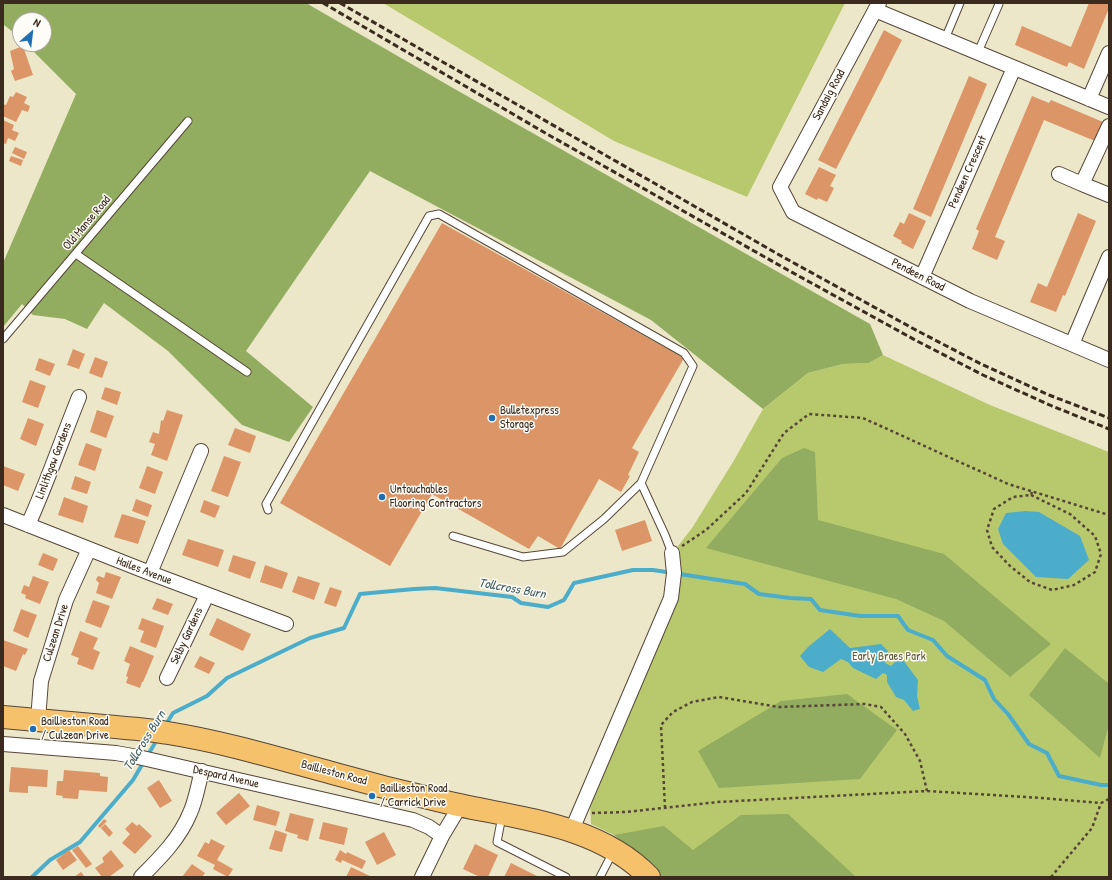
<!DOCTYPE html>
<style>
body{margin:0}
#map{position:relative;width:1112px;height:880px;overflow:hidden;background:#ede7c9;font-family:"Patrick Hand",sans-serif}
canvas{display:block}
.frame{position:absolute;inset:0;border:4px solid #3b2a1e;pointer-events:none}
.north{position:absolute;left:12px;top:12px;width:40px;height:40px;box-sizing:border-box;background:#fdfcf7;border:1px solid #afa8a0;border-radius:50%;rotate:28deg;font-size:11px;font-weight:700;line-height:16px;text-align:center;color:#3b2a1e}
.north::after{content:'';display:block;margin:auto;width:14px;height:18px;background:#1f6fb2;clip-path:polygon(50% 0,100% 100%,50% 72%,0 100%)}
</style>
<div id="map">
<canvas width="1112" height="880"></canvas>
<div class="frame"></div>
<div class="north">N</div>
</div>
<script>
const ctx = document.querySelector('canvas').getContext('2d');
ctx.lineJoin = 'round';
function fill(path, color) {
  ctx.fillStyle = color;
  ctx.fill(path, 'evenodd');
}
function stroke(path, color, width, dash) {
  ctx.strokeStyle = color;
  ctx.lineWidth = width;
  ctx.lineCap = dash ? 'butt' : 'round';
  ctx.setLineDash(dash || []);
  ctx.stroke(path);
}
function label(font, color, halo, rows, align = 'center') {
  ctx.font = font + ' "Patrick Hand",sans-serif';
  ctx.lineWidth = 3;
  ctx.setLineDash([]);
  ctx.textBaseline = 'middle';
  ctx.strokeStyle = halo;
  ctx.fillStyle = color;
  for (const [text, x, y, turn = 0] of rows) {
    ctx.save();
    ctx.translate(x, y);
    ctx.rotate((+turn || 0) * Math.PI / 180);
    ctx.textAlign = isNaN(turn) ? turn : align;
    if (halo) ctx.strokeText(text, 0, 0);
    ctx.fillText(text, 0, 0);
    ctx.restore();
  }
}
const green = new Path2D(`
 M383 3H845L747 197 614 141Z
 M883 355 990 405 1109 452V877H663L644 859 614 835 591 824 590 803 678 596V546L692 528 733 462 763 409 808 373 843 364 869 363Z`);
const forest = new Path2D(`
 M3 3H306L453 88 870 324 883 355 869 363 843 364 808 373 763 409 651 320 370 171 246 351 313 407 289 442 242 425 168 351 104 303 87 329 65 319 33 315 22 304 3 327V263L76 94 26 44H44V20H20V38L3 24Z
 M804 448 815 452 818 520 944 554 1051 644 1010 677 944 621 896 599 706 548 782 458Z
 M1065 648 1108 683 1109 724 1100 758 1029 695Z
 M847 694 897 730 860 779 719 788 698 751 781 701Z
 M788 814 856 877H663L644 859 614 835 664 826 693 850 741 815Z`);
const water = new Path2D(`
 M1025 511 1039 512 1080 536 1089 560 1068 579 1036 577 1003 544 998 529 1006 513Z
 M830 629 850 648 881 644 888 651 885 663 891 666 899 658 903 660 918 680 917 696 920 709 913 711 904 700 896 697 887 682V675L883 673 876 679 853 668 848 662 841 659 823 672 809 667 800 656 808 647Z`);
const stream = new Path2D(`
 M165 726 173 713 207 696 227 678 310 638 344 628 360 594 414 589 435 588 512 597 521 603 548 607 564 600 574 583 633 570H653L745 584 759 594 790 598 811 599 820 610 860 616H898L908 630 933 640 947 656 985 680 994 699 1008 714 1029 744 1047 753 1059 776 1101 785H1109
 M32 877 50 860 80 842 133 780 158 738`);
const building = new Path2D(`
 M1089 3H1109V8L1084 69 1069 62 1067 67 1015 45 1022 26 1071 47Z
 M884 30 902 40 836 169 818 160Z
 M23 46 33 75 15 81 11 71 14 69 10 51Z
 M969 76 987 84 931 217 913 209Z
 M16 92 27 97 24 103 30 106 28 112 22 110 16 122 3 116V104L6 105 10 96 13 97Z
 M1032 96 1049 103 1051 100 1103 122 1095 141 1044 120 995 237 1005 241 997 260 972 249 979 231 976 229Z
 M3 120 14 125 12 130 19 133 15 141 8 138 6 144 3 143Z
 M15 147 27 152 24 159 12 153Z
 M11 156 23 160 21 166 9 161Z
 M819 167 836 175 830 186 834 188 827 202 818 198 817 200 805 194Z
 M909 213 926 221 913 249 901 243 902 241 893 236 900 222 904 224Z
 M1078 213 1096 221 1065 296 1063 295 1056 312 1030 302 1038 283 1047 287Z
 M442 223 684 358 632 448 639 452 628 475 630 476 621 492 599 479 560 549 538 536 529 549 432 494 390 566 280 503Z
 M73 349 85 354 79 369 67 365Z
 M95 357 108 362 102 378 89 373Z
 M39 358 55 364 50 376 35 370Z
 M30 380 46 386 38 408 22 402Z
 M105 387 121 392 117 405 101 399Z
 M97 410 114 416 106 438 90 432Z
 M167 410 183 415 167 461 151 455 155 444 149 442 153 432 159 434 161 420 163 421Z
 M28 418 44 424 36 446 20 439Z
 M235 428 256 436 250 453 228 445Z
 M86 443 102 449 95 471 78 465Z
 M224 456 241 462 228 497 211 491Z
 M3 466 25 474 18 491 3 485Z
 M147 466 163 472 155 494 139 488Z
 M75 476 91 482 87 494 71 489Z
 M64 497 88 506 83 523 58 515Z
 M136 499 152 505 148 517 132 511Z
 M204 500 220 506 215 518 200 512Z
 M122 514 146 521 138 544 114 537Z
 M645 520 652 541 622 551 615 530Z
 M188 539 224 550 218 567 182 555Z
 M43 553 58 559 53 571 38 565Z
 M233 555 256 562 250 579 228 571Z
 M265 565 288 573 282 589 260 582Z
 M106 572 121 577 112 599 96 593 99 583 96 580 97 577 99 576 104 578Z
 M33 576 49 582 40 604 25 598 26 595 21 593 24 585 29 587Z
 M298 576 320 583 314 600 292 592Z
 M330 587 342 591 336 607 324 603Z
 M157 598 173 604 168 615 152 609Z
 M93 600 110 606 101 628 85 622Z
 M21 609 37 615 28 638 13 631Z
 M142 618 164 626 156 648 140 642 144 631 138 629Z
 M217 618 251 634 243 651 209 635Z
 M80 631 98 638 93 649 100 652 93 670 77 664 79 658 71 655Z
 M3 640 28 649 25 655 23 654 16 671 3 666Z
 M130 646 154 656 143 682H142L140 688 126 683 128 677 126 676 130 664 124 661Z
 M200 656 215 663 209 674 194 667Z
 M11 767 48 770 47 787 28 786V793L9 792Z
 M64 770 100 773V776L108 777 107 792 79 790 78 799 62 798 63 796 56 795 57 781H63Z
 M159 780 172 801 160 808 147 788Z
 M239 793 250 806 226 825 216 813Z
 M257 805 280 812 276 826 253 820Z
 M290 813 314 819 308 841 297 838 298 835 285 831Z
 M104 819 107 821 100 828 98 826Z
 M132 822 137 826 139 824 152 836 135 854 122 843 130 834 125 829Z
 M323 822 348 828 344 845 319 839Z
 M105 824 113 833 109 837 101 828Z
 M275 830 287 834 282 852 269 849Z
 M384 832 396 855 377 865 365 842Z
 M211 839 225 846 217 860 233 869 228 877 213 869 215 865 197 856 205 842 209 844Z
 M475 844 498 855 488 877H480L463 869Z
 M78 846 92 864 86 868 72 850Z
 M69 850 77 860 63 870 56 860Z
 M111 850 124 866 109 877H102L95 868 104 862 102 858Z
 M340 850 346 854 347 852 366 861 362 869 342 860 341 863 335 860Z
 M511 863 539 877H504Z
 M192 864 205 873 202 877H182Z
 M351 867 372 877H346Z
 M81 872 85 877H74Z`);
const path = new Path2D(`
 M1031 495 1070 514 1095 536 1101 554 1095 572 1074 585 1052 590 1030 582 1010 566 992 547 987 530 994 509 1013 497 1031 495 1032 492
 M682 546 706 530 746 493 784 433 809 414 863 418 1008 484 1109 515
 M665 808 661 725 673 712 692 702 719 697 779 707 865 704 881 707 905 734 920 761 927 791
 M592 813 626 812 718 802 927 791 1042 798 1101 803 1109 799
 M1051 877 1092 828 1101 803`);
const service = new Path2D(`
 M945 39 960 3
 M978 52 999 4V3
 M76 254 247 372
 M3 339 188 121
 M268 510 266 504 429 216 439 214 684 353 693 366 641 483 665 535 672 553
 M453 536 523 557 563 552 604 519 641 483
 M502 816 497 842 566 877
 M600 877 613 852`);
const minor = new Path2D(`
 M879 3 780 187 793 212 970 301 1109 360
 M875 10 1109 107
 M1089 99 1109 53
 M1059 174 1082 184 1109 195
 M1082 184 1109 126
 M922 277 1014 68
 M1072 344 1109 257
 M3 515 150 573 286 624
 M28 525C47 483 62 439 79 397
 M150 573 201 451
 M167 678 207 595
 M38 720 41 681 66 600 89 549
 M3 744 116 753 138 757 413 820 429 827 442 836
 M571 832 671 598 674 573 672 553
 M141 877C160 858 180 838 190 813 196 800 198 785 202 771
 M422 877 442 836 460 806`);
const primary = new Path2D(`
 M3 717C37 720 70 723 104 726 125 728 147 729 168 733 224 742 277 758 332 773 367 783 402 792 437 800 508 818 595 821 649 877`);
const rail = new Path2D(`
 M323 3 547 134 786 269 917 341 983 375 1052 406 1109 429
 M340 3 783 257 914 329 981 364 1049 395 1109 418`);
const markers = [
 [492,418,4,"#1f6fb2"],
 [382,497,4,"#1f6fb2"],
 [33,729,4,"#1f6fb2"],
 [372,796,4,"#1f6fb2"]
];
const streetNames = [
 ["Sandaig Road",829,95,-62],
 ["Pendeen Crescent",968,172,-66],
 ["Old Manse Road",87,223,-50],
 ["Pendeen Road",918,275,27],
 ["Linlithgow Gardens",54,461,-69],
 ["Hailes Avenue",144,571,21],
 ["Culzean Drive",56,633,-72],
 ["Selby Gardens",187,636,-65],
 ["Baillieston Road",334,773,15],
 ["Despard Avenue",226,777,13]
];
const poiNames = [
 ["Bulletexpress",500,411],
 ["Storage",500,425],
 ["Untouchables",390,490],
 ["Flooring Contractors",390,504],
 ["Baillieston Road",41,722],
 ["/ Culzean Drive",41,736],
 ["Baillieston Road",380,789],
 ["/ Carrick Drive",380,803]
];
const parkNames = [
 ["Early Braes Park",889,657]
];
const waterNames = [
 ["Tollcross Burn",512,589,10],
 ["Tollcross Burn",145,741,-58]
];
fill(green, '#b8c96d');
fill(forest, '#92ad60');
fill(water, '#4badca');
stroke(stream, '#4badca', 4);
fill(building, '#db9566');
stroke(service, '#564638', 9);
stroke(minor, '#564638', 16);
stroke(primary, '#564638', 24);
stroke(path, '#564638', 2.5, [3, 3]);
stroke(service, '#fff', 7);
stroke(minor, '#fff', 14);
stroke(primary, '#f5c16b', 22);
stroke(rail, '#3b2a1e', 3, [6, 3]);
for (const [x, y, r, color] of markers) {
  const dot = new Path2D();
  dot.arc(x, y, r, 0, 2 * Math.PI);
  ctx.fillStyle = color;
  ctx.fill(dot);
  stroke(dot, '#fdfcf7', 1.5);
}
label('12px', '#3b2a1e', '#fdfcf7', streetNames);
label('12px', '#3b2a1e', '#fdfcf7', poiNames, 'left');
label('12px', '#605a36', '#fdfcf7', parkNames);
label('italic 13px', '#415e63', '#fdfcf7', waterNames);
</script>
